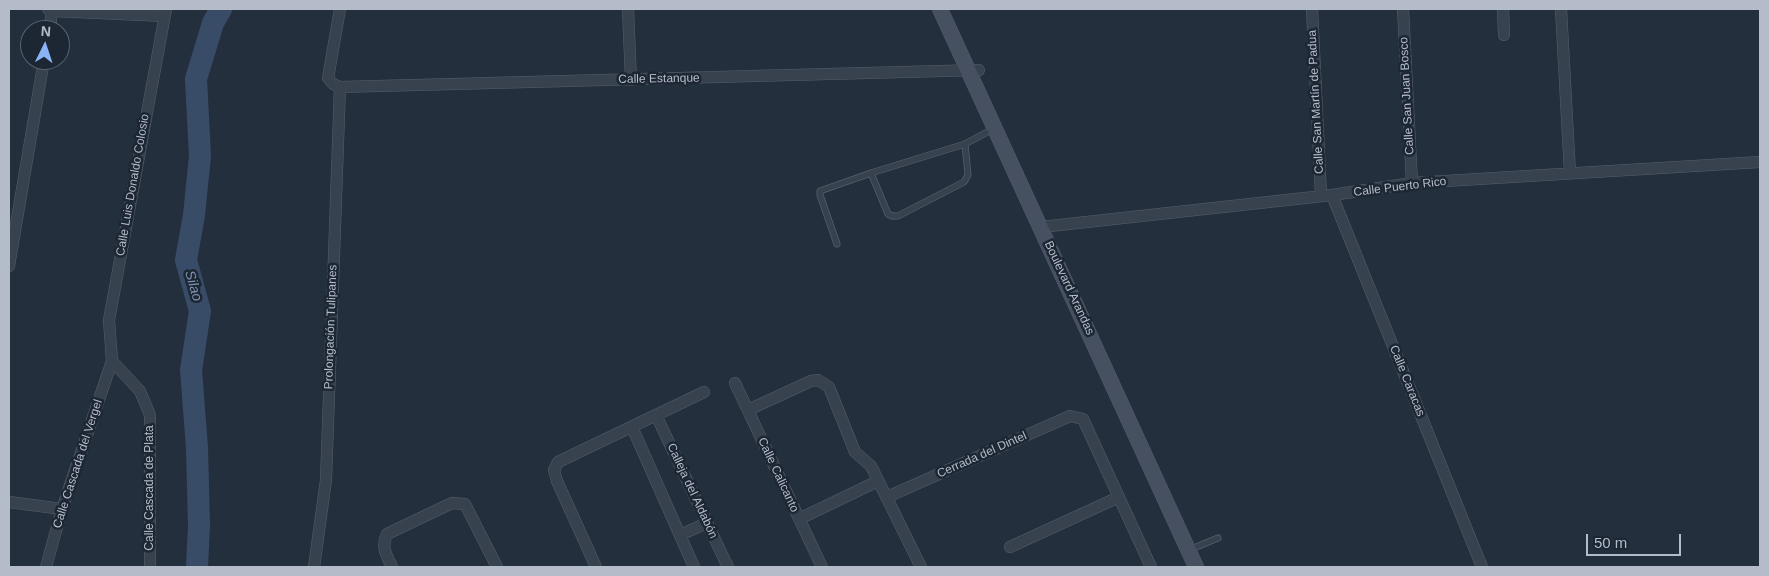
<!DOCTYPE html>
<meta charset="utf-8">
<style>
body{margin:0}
#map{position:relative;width:1769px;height:576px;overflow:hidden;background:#242f3e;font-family:Helvetica,sans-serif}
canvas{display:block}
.frame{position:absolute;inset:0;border:10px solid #b4bcc9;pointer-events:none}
.north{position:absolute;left:20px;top:20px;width:50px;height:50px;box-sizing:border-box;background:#1d2633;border:1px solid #59626f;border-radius:50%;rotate:4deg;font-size:14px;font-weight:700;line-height:20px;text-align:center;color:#b4bcc9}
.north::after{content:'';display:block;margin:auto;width:18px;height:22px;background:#8ab4f8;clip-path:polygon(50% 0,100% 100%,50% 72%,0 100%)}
.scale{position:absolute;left:1586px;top:534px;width:95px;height:22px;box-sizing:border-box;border:2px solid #b4bcc9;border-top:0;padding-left:6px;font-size:15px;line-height:18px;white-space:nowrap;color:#b4bcc9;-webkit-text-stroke:4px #1d2633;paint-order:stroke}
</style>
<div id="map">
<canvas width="1769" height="576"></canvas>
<div class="frame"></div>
<div class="north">N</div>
<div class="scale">50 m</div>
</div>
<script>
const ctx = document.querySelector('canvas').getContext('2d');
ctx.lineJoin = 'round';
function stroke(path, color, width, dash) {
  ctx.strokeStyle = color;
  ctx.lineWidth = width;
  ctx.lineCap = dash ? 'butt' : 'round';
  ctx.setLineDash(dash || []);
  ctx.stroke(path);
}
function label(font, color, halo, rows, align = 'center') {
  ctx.font = font + ' Helvetica,sans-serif';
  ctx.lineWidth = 5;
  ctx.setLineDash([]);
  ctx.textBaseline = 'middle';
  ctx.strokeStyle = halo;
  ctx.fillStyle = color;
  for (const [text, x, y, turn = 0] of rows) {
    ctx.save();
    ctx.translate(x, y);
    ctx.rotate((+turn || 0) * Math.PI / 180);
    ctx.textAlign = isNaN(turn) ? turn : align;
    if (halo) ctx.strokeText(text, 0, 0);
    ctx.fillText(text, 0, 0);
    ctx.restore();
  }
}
const river = new Path2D(`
 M197 567 199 525 197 448 191 370 200 311 186 260 194 215 200 156 196 79 213 23 221 9`);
const lane = new Path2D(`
 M871 173 888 214 892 216H898L964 182 968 175 965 144
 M837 244 820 195V191L871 173 965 144 993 129
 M1189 550 1218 538`);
const street = new Path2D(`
 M48 9 53 11 164 16
 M340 9 328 78 333 84 340 87 979 70
 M628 9 631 80
 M1312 9 1321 195
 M1403 9 1412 183
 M1503 9 1504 35
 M1561 9 1570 173
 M50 30 52 9
 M1332 195 1482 567
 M1041 227 1332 195 1412 183 1760 162
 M9 266 44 60
 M112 361 140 391 150 415V567
 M735 383 822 567
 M748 410 811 381 818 380 829 387 855 452 871 466 921 567
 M656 415 728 567
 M632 427 694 567
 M887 497 1070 416 1083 419 1151 567
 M9 502 62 509
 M799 519 878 481
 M680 535 707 523
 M1010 547 1119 497
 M46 567 62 509 112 361 109 320 166 9
 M314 567 326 480 340 87
 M392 567C386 554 381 548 387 534L452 503 465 504 497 567
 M596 567 557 481 554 470 558 462 704 392`);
const secondary = new Path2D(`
 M940 9 1196 567`);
const streetNames = [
 ["Calle Estanque",659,79,-1],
 ["Calle San Juan Bosco",1407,96,-93],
 ["Calle San Martín de Padua",1316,102,-93],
 ["Calle Luis Donaldo Colosio",133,185,-80],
 ["Calle Puerto Rico",1400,187,-7],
 ["Boulevard Arandas",1069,288,65],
 ["Prolongación Tulipanes",331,327,-88],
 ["Calle Caracas",1407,381,68],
 ["Cerrada del Dintel",982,455,-24],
 ["Calle Cascada del Vergel",78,464,-72],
 ["Calle Calicanto",778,475,65],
 ["Calle Cascada de Plata",150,488,-90],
 ["Calleja del Aldabón",692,491,65]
];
const waterNames = [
 ["Silao",193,286,74]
];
stroke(river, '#394c67', 22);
stroke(lane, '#565f6c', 7);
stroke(street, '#565f6c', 12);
stroke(secondary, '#565f6c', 16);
stroke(lane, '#38414e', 5.5);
stroke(street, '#38414e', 11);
stroke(secondary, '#465061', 15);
label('12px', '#b4bcc9', '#1d2633', streetNames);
label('italic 14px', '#7c92b1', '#1d2633', waterNames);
</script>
